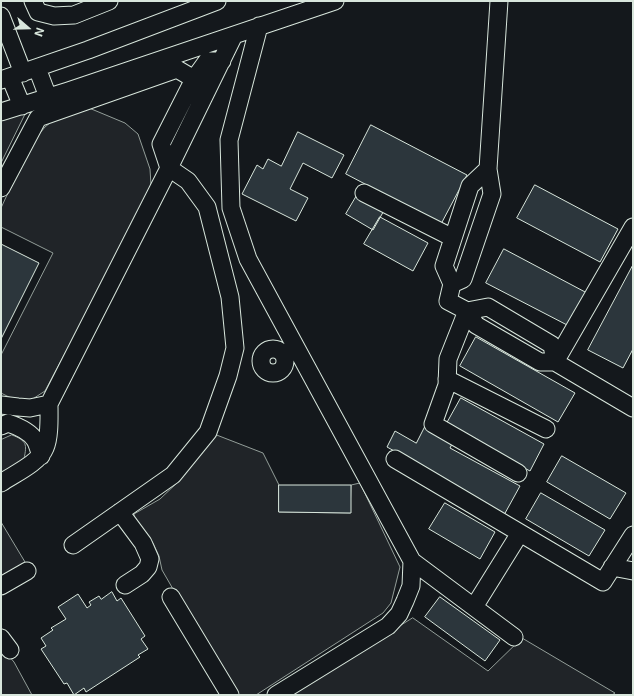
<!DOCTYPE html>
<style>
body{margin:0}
#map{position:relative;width:634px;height:696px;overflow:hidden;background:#14181c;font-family:Inter,sans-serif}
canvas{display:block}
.frame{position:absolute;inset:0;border:2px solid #d8e6dc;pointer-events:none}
.north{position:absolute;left:8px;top:8px;width:40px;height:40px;-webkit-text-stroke:3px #14181c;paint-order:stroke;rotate:110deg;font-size:11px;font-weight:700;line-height:16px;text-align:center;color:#d8e6dc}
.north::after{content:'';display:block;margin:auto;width:14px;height:18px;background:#d8e6dc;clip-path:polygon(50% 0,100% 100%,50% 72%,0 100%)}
</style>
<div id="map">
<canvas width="634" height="696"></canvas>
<div class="frame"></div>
<div class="north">N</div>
</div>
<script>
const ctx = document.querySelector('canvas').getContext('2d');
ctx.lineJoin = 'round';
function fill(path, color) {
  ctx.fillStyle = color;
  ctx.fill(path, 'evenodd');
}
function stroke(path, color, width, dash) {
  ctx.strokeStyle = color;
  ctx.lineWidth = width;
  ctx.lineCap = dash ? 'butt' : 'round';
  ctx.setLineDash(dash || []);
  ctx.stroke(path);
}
const green = new Path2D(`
 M28 108 1 163V117Z
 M89 108 125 123 138 134 150 169 151 185 142 208 45 391 28 402 15 400 1 393V355L53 253 1 227V208L30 145 45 127 56 118Z
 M214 434 263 453 279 485V512L350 513 351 485 360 483 400 567 391 603 383 613 256 695H238L233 693 162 570 159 556 153 543 144 530 134 520V514L160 499 179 481Z
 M12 435C27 441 27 444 24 459L1 475V440Z
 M1 522 25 562 1 578Z
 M413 618 488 671 522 638 615 693 612 695H290Z
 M1 647 14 662 32 695H1Z`);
const building = new Path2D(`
 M371 125 467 175 441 224 346 174Z
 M298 132 344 155 332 178 303 163 290 189 308 198 296 221 242 194 257 165 263 169 268 159 281 166Z
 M535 185 618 229 600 262 517 218Z
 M359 192 386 207 373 230 346 214Z
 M380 217 428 243 413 271 364 244Z
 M1 244 39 263 1 339Z
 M504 249 587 293 569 326 486 283Z
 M633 265V349L623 368 588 350Z
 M476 337 575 393 558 422 460 366Z
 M461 398 544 444 530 471 446 425Z
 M425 427 453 442 450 448 520 486 504 515 445 479 387 447 395 431 416 443Z
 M562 456 626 493 610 519 547 482Z
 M279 485H351V513L279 512Z
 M541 493 605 530 589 556 526 519Z
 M445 503 495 532 480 559 429 529Z
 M112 592 117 601 121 598 145 636 141 639 148 649 138 655 140 657 86 692 84 688 74 695 67 683 64 684 41 649 46 646 41 638 53 630 51 628 66 619 58 607 78 594 87 608 91 605 89 602 99 596 101 599Z
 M440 597 500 640 485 661 425 617Z`);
const minor = new Path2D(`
 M33 1 38 12 54 16 74 15 109 1
 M1 16 23 73
 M259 26 229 140 231 208 248 259 412 561 411 586 405 601 399 614 388 626 276 695
 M37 68 48 97
 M10 77 22 106
 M1 80 88 50 217 1
 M1 112 68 91 335 1
 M488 169 499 1
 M1 188 38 118 177 69 194 79
 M364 193 453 238
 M452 284 463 279 492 194 488 169 470 186 444 266 452 284 448 301 467 311 476 325 540 362H555L633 408
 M467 311 448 359 447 385 433 424 518 473
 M467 311 488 307 552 345 555 362
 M261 361a12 12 0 1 1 24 0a12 12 0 1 1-24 0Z
 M555 362 633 227
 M447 379 546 429
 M1 405 18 407 30 408 49 404
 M1 426 8 423C17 426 30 432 35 440 38 445 39 451 41 456
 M395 459 603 582 633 535
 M1 483C14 474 39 463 45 448 50 437 49 416 49 404L169 168 234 35
 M120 512 143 543 150 559 148 567 142 574 125 585
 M73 545 173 475 208 432 228 376 235 348 230 297 207 207 188 181 169 168 161 144 194 79 207 61H222
 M412 561 514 637
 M612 567 633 571
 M1 586 27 571
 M171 597 230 695
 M474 607 520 533
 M1 638 10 650`);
fill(green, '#202428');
stroke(green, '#939e99', 1);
fill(building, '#2c363c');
stroke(building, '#d8e6dc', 1);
stroke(minor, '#d8e6dc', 19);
stroke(minor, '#14181c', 17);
</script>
